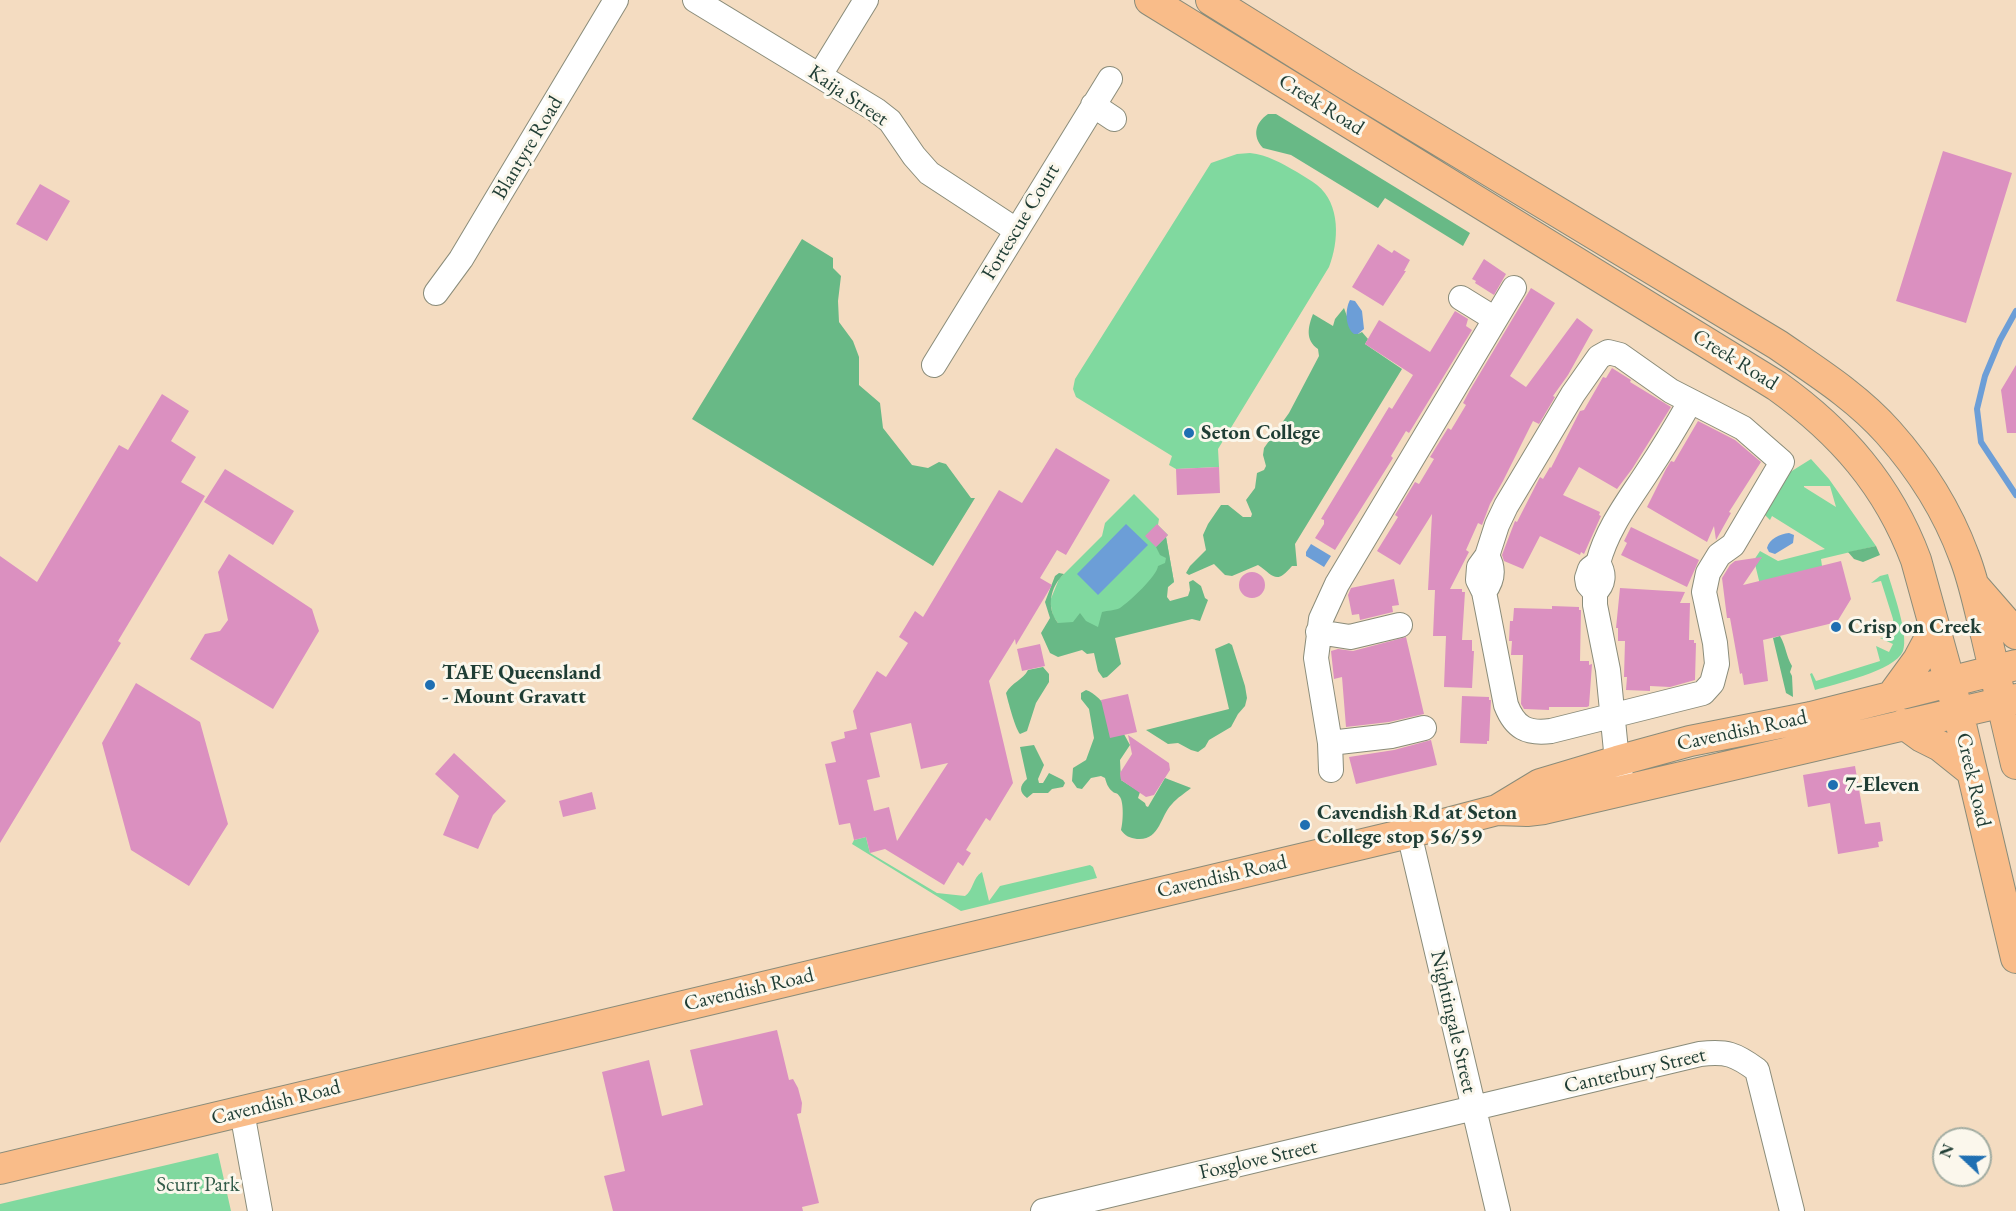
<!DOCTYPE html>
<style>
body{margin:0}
#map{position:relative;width:2016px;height:1211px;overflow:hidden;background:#f4dcc1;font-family:"EB Garamond",serif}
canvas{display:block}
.north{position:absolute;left:1932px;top:1127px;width:60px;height:60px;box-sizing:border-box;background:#fbf7ec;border:2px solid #a3ada2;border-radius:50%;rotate:292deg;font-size:16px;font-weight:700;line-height:24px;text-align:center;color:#1f3d34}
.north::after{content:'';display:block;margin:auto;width:21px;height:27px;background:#1f6fb2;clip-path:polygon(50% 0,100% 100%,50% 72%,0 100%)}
</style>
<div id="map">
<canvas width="2016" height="1211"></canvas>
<div class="north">N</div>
</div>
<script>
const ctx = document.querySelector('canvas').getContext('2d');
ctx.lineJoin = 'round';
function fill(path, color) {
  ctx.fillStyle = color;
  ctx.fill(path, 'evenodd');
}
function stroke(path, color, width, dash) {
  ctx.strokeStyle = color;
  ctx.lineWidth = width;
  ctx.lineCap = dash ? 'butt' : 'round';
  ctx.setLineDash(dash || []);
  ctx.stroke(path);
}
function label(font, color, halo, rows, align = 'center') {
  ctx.font = font + ' "EB Garamond",serif';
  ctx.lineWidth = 6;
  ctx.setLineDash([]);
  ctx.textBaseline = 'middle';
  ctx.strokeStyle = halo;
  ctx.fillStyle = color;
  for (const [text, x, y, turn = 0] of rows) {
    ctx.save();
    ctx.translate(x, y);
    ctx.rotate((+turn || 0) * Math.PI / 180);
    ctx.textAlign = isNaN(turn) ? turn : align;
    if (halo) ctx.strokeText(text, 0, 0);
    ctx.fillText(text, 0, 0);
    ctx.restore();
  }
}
const green = new Path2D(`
 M1250 153C1268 155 1281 163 1297 172 1303 176 1311 180 1317 185 1341 204 1339 242 1329 267L1218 449 1219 467 1176 469 1169 465 1172 456 1076 397 1073 389 1075 379 1211 163 1237 154Z
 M1811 459 1829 479 1876 546 1821 559 1822 566 1773 638 1754 560 1760 551 1778 561 1825 549 1772 516 1770 520 1763 513 1787 474ZM1804 486H1830L1836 507 1804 487Z
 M1134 494 1159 519 1158 525 1168 535 1166 537 1174 582 1092 644 1058 623 1053 616 1050 601 1059 579 1102 536 1105 523Z
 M1888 574C1893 592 1909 634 1903 651 1895 671 1835 684 1815 690L1810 674 1812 673 1816 681 1880 661 1876 646 1889 652 1893 644 1880 638 1895 636 1893 619 1881 581 1871 583 1880 576Z
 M866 837 870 853 937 893 965 896C974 890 972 878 982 872L989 901 1000 886 1090 865 1093 867 1097 878 961 911 852 844 854 840Z
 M218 1153 231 1211H0V1204Z`);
const forest = new Path2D(`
 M1268 114H1276L1470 233 1463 246 1385 198 1378 208 1291 155 1263 148C1252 136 1255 123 1268 114Z
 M802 239 833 258V268L841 276 838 301 839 322 853 341 859 357V385L880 403 883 428 912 465 928 468 939 462 946 464 971 498H975L933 566 692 419Z
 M1344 308 1349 322 1358 334 1362 332 1368 339 1365 344 1402 369 1295 544 1297 566H1292C1276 585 1274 576 1258 565L1232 576 1225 575 1214 564 1189 575 1186 573 1190 566 1206 550 1203 535 1208 524 1221 505H1228L1243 517H1251L1252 514 1246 500 1255 488 1257 473 1264 470 1266 466 1263 455 1264 448 1289 413 1319 356 1318 349C1305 340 1308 327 1313 314L1333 326 1335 319Z
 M1166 537 1174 582 1168 587 1167 597 1170 601 1188 596 1190 590 1189 582 1193 580 1201 586 1205 598 1208 600 1200 621 1192 619 1115 638 1121 664 1107 677 1103 678 1098 671 1094 653 1087 654 1082 650 1058 657 1050 653 1041 633 1050 618 1045 602 1055 576 1059 573 1064 574C1050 587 1046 608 1058 623L1073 622 1080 613 1086 621 1098 627 1102 612C1108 610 1114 611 1120 608 1130 601 1157 576 1158 566L1165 563 1166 558 1160 555 1156 547Z
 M1876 546 1880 555 1863 562 1854 559 1848 552Z
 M1780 636C1786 646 1786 656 1792 666L1790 672 1792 676 1793 697 1786 693 1773 638Z
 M1229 643 1232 645 1245 686 1247 698 1245 706 1238 714 1231 727 1209 740 1205 747 1198 752 1191 750 1178 743 1168 744 1146 730 1229 709 1215 649Z
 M1043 667 1049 674V682L1036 703 1027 731 1020 734C1015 728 1008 701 1006 693 1012 682 1023 680 1028 670Z
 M1086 690C1103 695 1122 730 1130 745L1120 760 1121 780 1140 792 1138 798 1145 803 1146 806 1148 807 1165 778 1191 788C1185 793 1177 798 1172 804 1160 816 1160 841 1137 839 1130 838 1125 836 1121 830 1123 823 1124 803 1120 797 1116 791 1116 795 1112 791 1108 788 1106 782 1105 778L1101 776 1091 778 1082 789 1077 788 1072 781 1073 768 1086 760 1094 738 1089 709 1081 699V693Z
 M1034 745 1044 765 1038 779 1039 783H1043L1049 773 1063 780 1065 783 1063 787 1052 789 1048 793H1033L1027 798C1019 792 1019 786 1027 779L1020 747Z`);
const water = new Path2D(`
 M1350 300 1355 301 1362 311 1364 329 1358 334H1354C1345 327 1345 309 1350 300Z
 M1126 524 1148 545 1098 595 1077 574Z
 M1789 533 1794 535 1793 543 1775 554 1769 552 1767 548C1769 539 1780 534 1789 533Z
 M1311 544 1331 556 1324 567 1306 556V552Z`);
const stream = new Path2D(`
 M2016 311 2000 340 1985 376 1977 409 1981 442 2016 495`);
const building = new Path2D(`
 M1943 151 2012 173 1966 323 1896 301Z
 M40 184 70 201 47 241 16 224Z
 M1378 244 1392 253 1394 250 1410 260 1404 271H1406L1383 306 1352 287Z
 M1484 259 1506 274 1494 295 1475 283 1476 281 1472 279Z
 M1531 288 1555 303 1510 376 1526 387 1577 318 1593 330 1568 375 1553 396 1555 397 1539 424 1533 421 1503 481 1490 504 1482 525 1478 523 1466 550 1469 552 1450 589H1462V592H1465L1462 640H1472V651H1474L1472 688 1444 687 1446 636H1433L1435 590H1428L1432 514 1400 565 1377 551 1398 517 1395 515 1415 482 1419 484 1434 459 1430 457 1448 428 1451 430 1466 405 1463 403 1470 390Z
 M1455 311 1468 319 1466 326 1472 330 1409 433 1406 431 1391 456 1393 458 1335 550 1315 538 1324 524V520L1321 519 1389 407 1392 409 1413 375 1365 344 1379 320 1430 352Z
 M2016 365V433H2007L2001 390Z
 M1612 368 1631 380 1630 382 1671 407 1632 469 1617 489 1579 467 1563 495 1600 512 1599 515 1601 516 1584 554 1581 552 1580 555 1540 536 1523 569 1504 561 1502 555 1515 521 1517 522 1540 477 1543 479 1550 467 1551 468 1580 411 1584 410 1603 377 1606 378Z
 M162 394 189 411 171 441 196 457 181 482 205 496 118 641 121 643 0 843V556L37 582 119 445 128 450Z
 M1698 421 1735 440 1761 462 1729 512 1731 513 1716 540 1714 526 1707 542 1647 507 1666 469 1671 461 1674 462Z
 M1056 448 1110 480 1066 555 1057 550 1040 578 1052 585 1016 645 1015 639 989 681 1013 783 990 821 986 818 966 850 971 853 963 866 958 862 944 885 885 849 870 853 866 837 854 840 850 823 839 825 825 764 836 762 831 742 845 738 844 732 857 729 853 711 877 671 886 677 908 643 899 637 915 611 923 617 999 490 1022 503ZM911 723 921 769 948 763 897 841 889 807 874 811 867 780 880 777 870 733Z
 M1219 467 1220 493 1177 495 1176 469Z
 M225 469 294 511 273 545 204 502Z
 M1157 524 1168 535 1156 547 1145 536Z
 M1631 527 1699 560 1687 587 1621 555 1627 543 1624 541Z
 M229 554 312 609 319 631 273 709 190 659 205 634 220 631 228 620 218 572Z
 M1762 557 1743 585 1841 561 1851 599 1837 622 1763 640 1768 681 1744 685 1742 673 1740 674 1730 618H1727L1722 578 1730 565 1735 561Z
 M1239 585a13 13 0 1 1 26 0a13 13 0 1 1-26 0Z
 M1394 579 1399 605 1392 606 1393 612 1360 620 1359 614 1352 615 1348 595 1351 588Z
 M1620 588 1685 592 1680 603H1690L1689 640H1694V643H1696L1695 680 1670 687 1650 686V691L1626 690 1627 677H1624L1625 641H1618V628H1616Z
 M1552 606 1579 607V610H1581L1580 661H1589V665L1592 664 1589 706 1587 707H1549V710L1524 709 1521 704 1523 655H1511L1512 641H1509L1510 621H1513L1514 608 1552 609Z
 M1406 637 1424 714 1389 722 1346 727 1342 677 1334 679 1331 651 1338 649 1353 651Z
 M1040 644 1045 666 1022 671 1017 649Z
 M136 683 200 722 228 824 189 886 131 850 102 743Z
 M1128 694 1137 732 1110 738 1101 700Z
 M1462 696 1489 697V700H1491L1489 741H1487V744L1460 743Z
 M1128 735 1169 763 1170 770 1154 795 1146 797 1121 780 1120 773 1132 754Z
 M1431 740 1437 765 1356 784 1349 757 1394 750Z
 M454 753 506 801 493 815 478 849 443 835 459 796 435 774Z
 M1855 766 1865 824 1880 822 1883 841 1878 842 1879 847 1838 854 1830 803 1808 807 1803 775Z
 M592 792 596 809 563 817 559 801Z
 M777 1030 789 1080 793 1079 798 1088 802 1103 801 1113 797 1114 819 1203 802 1207 803 1211H613L604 1176 625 1171 602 1072 649 1060 662 1116 703 1105 690 1050Z`);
const minor = new Path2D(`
 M695 0 876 110 890 121 914 156 929 173 1016 230
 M820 75 866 0
 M1093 105 1114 119
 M436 293 461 259 495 202 616 0
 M1461 298 1495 319
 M934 365 1110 79
 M1598 563C1607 529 1627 503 1646 474 1662 450 1676 427 1690 402
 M1484 592 1506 705C1515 728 1527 734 1551 731L1703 693 1712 683 1717 664 1715 643 1704 592 1708 573 1719 555 1733 545 1782 462 1743 428 1671 391 1620 355 1608 352 1599 357 1573 394 1506 506 1497 525 1487 556 1479 567 1478 580 1484 592C1493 580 1494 568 1487 556
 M1595 592C1604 584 1605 574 1598 563L1590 569 1587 578 1588 584 1595 592V605L1608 670 1617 761 1621 776
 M1318 632 1350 637 1400 625
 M1330 743 1391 736 1424 728
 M1331 770 1330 743 1316 658 1321 619 1337 584 1514 288
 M1409 833 1498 1211
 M242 1112 260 1211
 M1043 1211 1700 1054C1727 1051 1735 1054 1757 1070L1792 1211`);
const major = new Path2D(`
 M1150 0 1777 386C1841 432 1888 485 1916 560L1958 712 2016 958
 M1211 0 1344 83 1778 345C1817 372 1857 397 1888 432 1921 469 1947 510 1964 556 1974 581 1979 609 1986 635 1996 678 2006 721 2016 764
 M1976 588 2016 634
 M1891 697 1918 660 1935 628
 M1904 724 1922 737 1940 746 1970 770
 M1497 810 1527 811 1544 809 2016 699
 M0 1169 1409 833 1497 810 1540 784 1617 761 1690 741 1811 717 2016 665`);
const markers = [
 [1189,433,6,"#1f6fb2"],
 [1836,627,6,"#1f6fb2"],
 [430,685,6,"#1f6fb2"],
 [1833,785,6,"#1f6fb2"],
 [1305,825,6,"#1f6fb2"]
];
const streetNames = [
 ["Kaija Street",848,96,34],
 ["Creek Road",1321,105,32],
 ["Blantyre Road",528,148,-59],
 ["Fortescue Court",1021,222,-59],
 ["Creek Road",1735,360,32],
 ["Cavendish Road",1742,731,-12],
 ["Creek Road",1973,780,77],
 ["Cavendish Road",1222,877,-13],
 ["Cavendish Road",749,990,-13],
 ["Nightingale Street",1453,1022,77],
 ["Canterbury Street",1635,1071,-13],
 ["Cavendish Road",276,1103,-14],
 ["Foxglove Street",1258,1160,-13]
];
const poiNames = [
 ["Seton College",1201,433],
 ["Crisp on Creek",1848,627],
 ["TAFE Queensland",442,673],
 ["- Mount Gravatt",442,697],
 ["7-Eleven",1845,785],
 ["Cavendish Rd at Seton",1317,813],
 ["College stop 56/59",1317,837]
];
const parkNames = [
 ["Scurr Park",198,1185]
];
fill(green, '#80d99f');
fill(forest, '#68b986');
fill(water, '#6c9ed7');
stroke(stream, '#6c9ed7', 6);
fill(building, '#db90c0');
stroke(minor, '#8a8c7a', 26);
stroke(major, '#8a8c7a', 32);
stroke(minor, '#fff', 24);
stroke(major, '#f9bc89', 30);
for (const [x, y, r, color] of markers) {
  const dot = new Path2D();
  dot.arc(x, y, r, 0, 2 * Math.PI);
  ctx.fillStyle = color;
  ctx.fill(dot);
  stroke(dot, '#fbf7ec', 2);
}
label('21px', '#1f3d34', '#fbf7ec', streetNames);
label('bold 21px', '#1f3d34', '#fbf7ec', poiNames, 'left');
label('21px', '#325c49', '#fbf7ec', parkNames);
</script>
